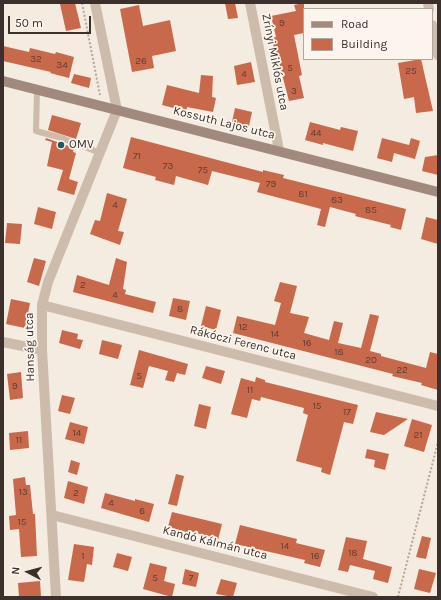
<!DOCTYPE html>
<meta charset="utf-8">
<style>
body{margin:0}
#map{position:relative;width:441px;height:600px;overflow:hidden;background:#f4ebe1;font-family:Karla,sans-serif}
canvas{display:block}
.frame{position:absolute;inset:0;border:4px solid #3b302b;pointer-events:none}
.legend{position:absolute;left:303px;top:8px;width:130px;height:52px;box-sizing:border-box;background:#fbf5ee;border:1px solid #aea6a0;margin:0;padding:5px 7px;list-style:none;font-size:12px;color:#3b302b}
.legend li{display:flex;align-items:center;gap:8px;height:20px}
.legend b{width:20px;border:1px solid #aea6a0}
.north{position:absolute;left:8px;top:552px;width:40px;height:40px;-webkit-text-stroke:3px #fbf5ee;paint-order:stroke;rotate:276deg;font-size:11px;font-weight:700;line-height:16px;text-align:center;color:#3b302b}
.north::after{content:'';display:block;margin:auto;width:14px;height:18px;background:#3b302b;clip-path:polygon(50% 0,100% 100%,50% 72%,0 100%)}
.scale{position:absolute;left:8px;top:16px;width:83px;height:18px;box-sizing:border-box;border:2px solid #3b302b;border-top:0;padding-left:5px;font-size:12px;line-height:14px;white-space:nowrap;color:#3b302b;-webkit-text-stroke:3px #fbf5ee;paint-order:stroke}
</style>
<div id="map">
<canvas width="441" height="600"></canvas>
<div class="frame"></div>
<ul class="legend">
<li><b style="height:5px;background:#a18a7d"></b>Road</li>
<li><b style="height:11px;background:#c8694b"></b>Building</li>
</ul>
<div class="north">N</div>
<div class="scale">50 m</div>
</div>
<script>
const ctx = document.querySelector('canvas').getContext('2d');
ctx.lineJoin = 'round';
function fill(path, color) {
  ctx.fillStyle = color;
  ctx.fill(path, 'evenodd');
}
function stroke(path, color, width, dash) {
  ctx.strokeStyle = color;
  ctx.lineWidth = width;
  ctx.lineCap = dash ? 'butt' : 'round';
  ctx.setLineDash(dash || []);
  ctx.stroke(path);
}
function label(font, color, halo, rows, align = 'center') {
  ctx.font = font + ' Karla,sans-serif';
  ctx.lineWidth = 3.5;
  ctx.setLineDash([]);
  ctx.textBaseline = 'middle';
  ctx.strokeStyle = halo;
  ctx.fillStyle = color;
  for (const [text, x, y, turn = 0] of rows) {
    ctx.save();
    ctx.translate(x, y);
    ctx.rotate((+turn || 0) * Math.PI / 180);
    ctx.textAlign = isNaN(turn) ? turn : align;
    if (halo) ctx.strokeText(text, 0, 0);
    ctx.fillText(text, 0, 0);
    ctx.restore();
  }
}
const building = new Path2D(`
 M67 3H75L81 28 66 31 60 4Z
 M225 3H235L238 18 228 19Z
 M304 3V33L294 35 302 75 299 76 304 98 289 101 277 55H275L272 38 276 37 271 16 296 11 294 5Z
 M139 5 143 26 170 20 176 51 152 56 154 68 132 72 120 9Z
 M3 46 29 52 30 48 55 54 56 52 74 57 69 78 50 73 51 72 3 61Z
 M421 59 433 111 416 113 414 97 404 99 398 63Z
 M251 62 255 82 237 85 234 66Z
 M74 74 91 78 89 88 71 83Z
 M201 75 213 76 212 97 216 98 213 112 187 107 186 111 162 105 167 85 199 93Z
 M235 108 252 112 249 126 232 122Z
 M52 115 81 123 76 139 48 130Z
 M310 122 340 130 341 127 358 131 353 151 323 143V145L305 140Z
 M131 137 263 172V170L284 175 283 178 406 209 401 230 390 227 391 225 355 216 356 214 330 207 325 227 317 225 321 209 257 192 260 183 212 171 208 185 176 176 174 185 155 180 156 177 123 168Z
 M46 138 74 148 73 152 76 153 69 179 78 182 74 195 57 190 63 170 47 166 52 142 45 140Z
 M382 138 409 145 411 138 420 141 415 159 394 153 392 162 377 158Z
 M438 155V175L422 171 425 157Z
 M107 193 127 199 118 231 124 232 120 245 90 234 95 220 100 221Z
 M38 207 56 212 52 229 34 224Z
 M426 217 438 220V244L421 239Z
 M7 223 22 224 20 244 5 243Z
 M34 258 46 261 39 286 27 282Z
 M116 258 127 262 123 289 126 290 125 294 156 302 153 313 73 292 77 275 109 285Z
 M280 282 297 286 290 313 309 317 304 333 329 340 334 321 343 323 338 343 361 348 370 314 379 316 370 351 381 354V356L426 368 430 352 438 354V390L421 385 422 383 392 376 393 374 233 333 237 316 275 325 281 303 274 301Z
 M173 298 190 301 186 320 169 316Z
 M11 299 30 303 25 328 6 324Z
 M206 306 221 310 216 330 201 326Z
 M62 330 78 334 77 339 83 340 80 349 59 343Z
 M102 340 122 345 118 359 99 354Z
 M139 350 188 364 185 375 177 373 174 382 165 380 168 371 149 366 143 388 130 385Z
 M206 366 225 371 221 384 202 378Z
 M21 372 23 398 10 400 7 374Z
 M256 377 265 380V382L358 405 353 424 344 422 330 475 321 472 322 468 296 461 308 415 303 413 304 408 261 397 260 401 252 399 247 418 231 414 241 378 255 382Z
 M62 395 75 398 70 414 58 411Z
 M199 404 211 407 206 429 194 426Z
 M376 412 408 419 384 435 370 432Z
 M412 419 432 425 424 452 404 446Z
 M70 422 88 427 84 444 65 439Z
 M28 431 29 448 10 450 9 433Z
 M367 449 389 454 385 470 374 467 375 460 365 458Z
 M71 460 80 463 77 475 68 472Z
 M176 474 184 476 177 506 168 504Z
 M25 477 26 485H30L33 514H35L37 556 21 557 19 529 10 530 9 516 16 515 13 479Z
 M68 481 88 487 84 504 64 498Z
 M105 493 135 501V499L154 504 149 522 101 508Z
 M172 512 222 524 218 540 190 531V533L168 527Z
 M240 525 297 539 296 543 325 550 320 567 304 563 305 560 235 544Z
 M422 536 431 538 426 559 416 557Z
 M346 537 367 541 363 559 392 567 388 583 373 579 375 571 350 565 348 572 338 570Z
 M74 544 94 547 92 565 87 564 84 582 68 580Z
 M117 553 132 557 128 571 113 567Z
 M150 563 167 567 164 581 175 584 172 597 143 589Z
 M185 569 199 573 196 587 182 584Z
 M419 569 436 573 430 593 414 589Z
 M221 579 237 583 233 597 216 594Z
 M40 581 41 597H19L18 583Z`);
const path = new Path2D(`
 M82 3 100 95
 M398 597 438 442`);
const service = new Path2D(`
 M37 90 36 131 62 138 100 153`);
const minor = new Path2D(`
 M250 3 279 150
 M428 3 429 9
 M432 25 438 55
 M42 305 438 406
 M3 342 42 350
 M52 515 373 597
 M56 597 42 350V305L48 282 117 110 95 3`);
const secondary = new Path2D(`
 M3 81 438 192`);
const markers = [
 [61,145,4,"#1f5a5e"]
];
const numberNames = [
 ["9",282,23],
 ["32",36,59],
 ["26",141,61],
 ["34",62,65],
 ["5",290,68],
 ["25",411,71],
 ["4",244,74],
 ["3",294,91],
 ["44",316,133],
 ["71",137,156],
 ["73",168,166],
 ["75",203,170],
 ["79",271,184],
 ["81",303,194],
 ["83",337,200],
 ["4",115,205],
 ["85",371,210],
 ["2",83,285],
 ["4",115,295],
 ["8",180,309],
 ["12",243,327],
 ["14",275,334],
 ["16",307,343],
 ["18",339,352],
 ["20",371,360],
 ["22",402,370],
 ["5",139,376],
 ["9",15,386],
 ["11",250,390],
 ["15",317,406],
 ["17",347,412],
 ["14",77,433],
 ["21",418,435],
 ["11",19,440],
 ["13",23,492],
 ["2",76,493],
 ["4",111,503],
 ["6",142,511],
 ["15",22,522],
 ["14",285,546],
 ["18",353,553],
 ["1",83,556],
 ["16",315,556],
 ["5",155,578],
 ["7",191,578]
];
const streetNames = [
 ["Zrínyi Miklós utca",275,62,79],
 ["Kossuth Lajos utca",224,123,14],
 ["Rákóczi Ferenc utca",243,343,14],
 ["Hanság utca",30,347,-91],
 ["Kandó Kálmán utca",215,543,14]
];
const poiNames = [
 ["OMV",69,145]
];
fill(building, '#c8694b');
stroke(path, '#b9a596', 2, [2, 2]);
stroke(service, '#cdbbac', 6);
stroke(minor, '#cdbbac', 10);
stroke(secondary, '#a18a7d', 10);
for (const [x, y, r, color] of markers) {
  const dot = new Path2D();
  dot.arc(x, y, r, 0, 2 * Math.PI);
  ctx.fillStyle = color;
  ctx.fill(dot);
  stroke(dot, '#fbf5ee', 1.5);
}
label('10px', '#5e3e33', null, numberNames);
label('12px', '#3b302b', '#fbf5ee', streetNames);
label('12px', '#3b302b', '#fbf5ee', poiNames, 'left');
</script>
